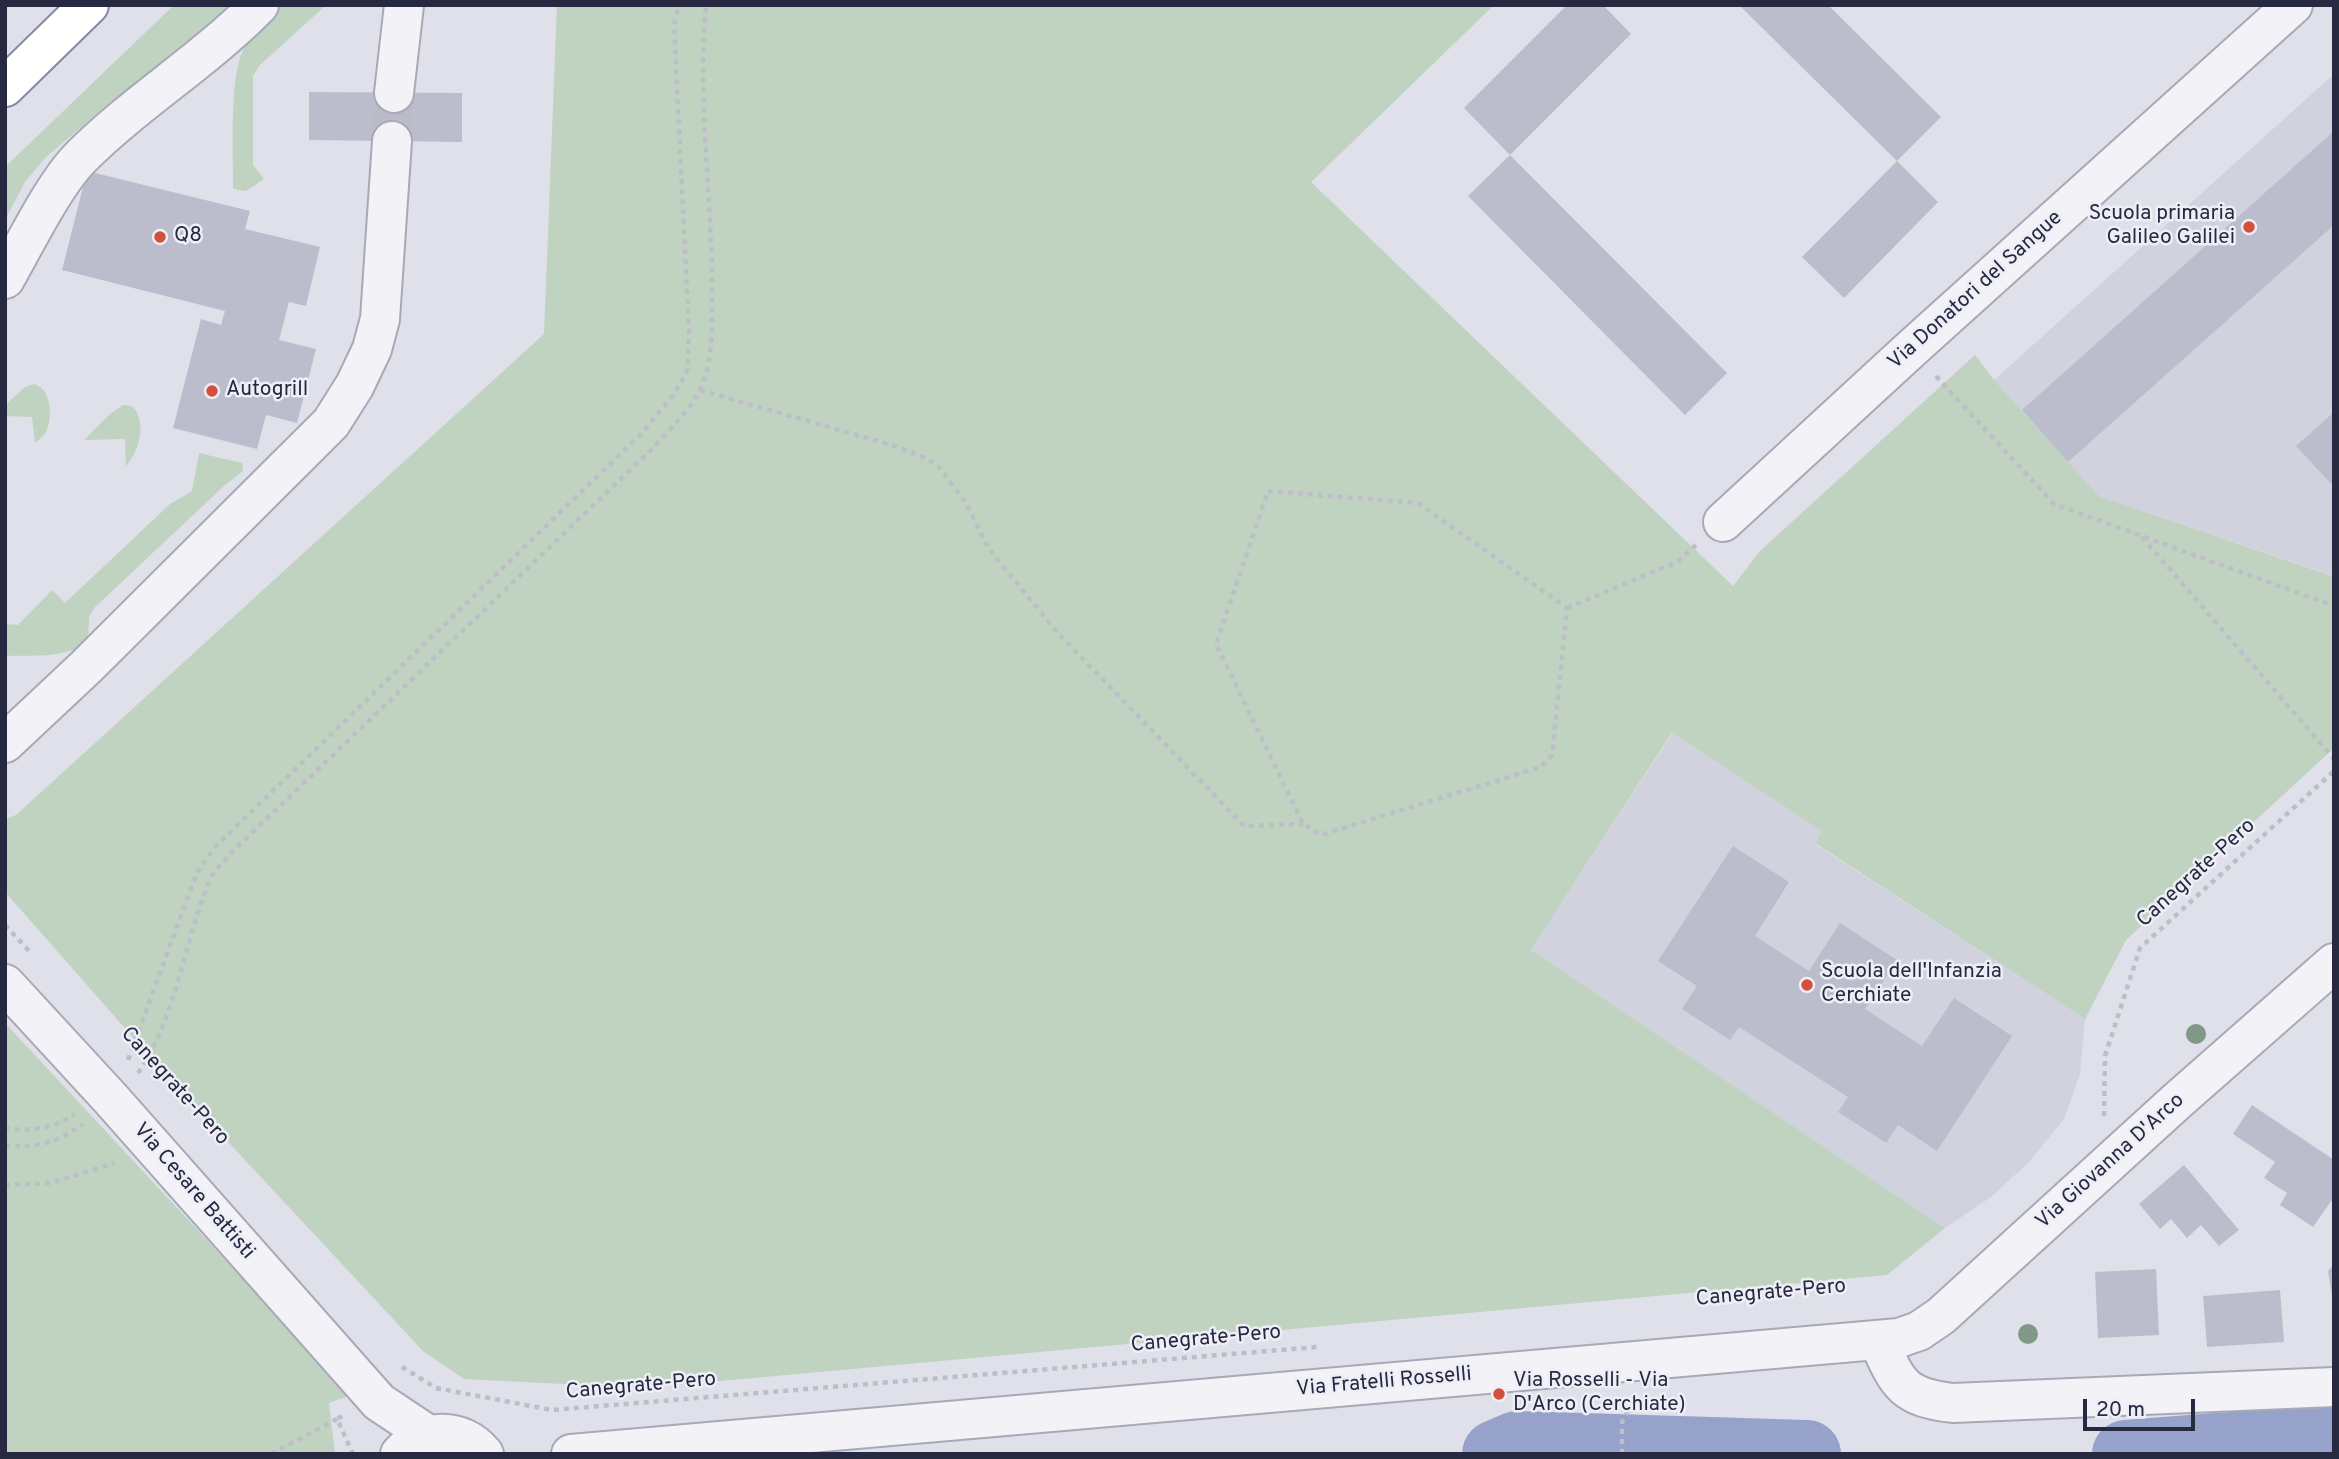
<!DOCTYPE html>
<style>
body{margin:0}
#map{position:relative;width:2339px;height:1459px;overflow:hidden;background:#dfe0e9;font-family:Overpass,sans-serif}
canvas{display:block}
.frame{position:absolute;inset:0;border:7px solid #272941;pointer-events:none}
.scale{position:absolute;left:2083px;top:1399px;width:112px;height:32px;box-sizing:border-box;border:4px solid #272941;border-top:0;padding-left:9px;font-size:21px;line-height:24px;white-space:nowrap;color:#272941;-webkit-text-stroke:5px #eeeff6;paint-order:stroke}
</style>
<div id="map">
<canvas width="2339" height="1459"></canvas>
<div class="frame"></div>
<div class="scale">20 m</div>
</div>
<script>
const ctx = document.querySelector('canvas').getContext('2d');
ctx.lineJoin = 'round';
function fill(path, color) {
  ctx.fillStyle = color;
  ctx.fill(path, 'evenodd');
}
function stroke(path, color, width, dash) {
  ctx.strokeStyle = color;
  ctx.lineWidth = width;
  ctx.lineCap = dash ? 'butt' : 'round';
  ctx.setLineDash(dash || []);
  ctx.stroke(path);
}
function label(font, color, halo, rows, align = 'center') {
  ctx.font = font + ' Overpass,sans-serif';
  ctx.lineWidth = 5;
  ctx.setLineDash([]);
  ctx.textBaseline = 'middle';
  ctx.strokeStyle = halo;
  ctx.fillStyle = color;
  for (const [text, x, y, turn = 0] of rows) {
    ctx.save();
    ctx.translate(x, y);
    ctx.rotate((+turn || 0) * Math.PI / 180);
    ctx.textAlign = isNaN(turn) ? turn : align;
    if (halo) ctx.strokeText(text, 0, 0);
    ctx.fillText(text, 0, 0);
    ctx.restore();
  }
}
const built = new Path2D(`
 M2334 74V576L2099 496 1994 380Z
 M1673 732 1823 831 1815 844 2085 1019 2080 1074 2064 1119 2030 1161 1991 1197 1945 1228 1531 950Z`);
const green = new Path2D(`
 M174 5H231L170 61 115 98 46 157 25 182 5 220V167Z
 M282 5H326L259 66 253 76V165L264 179 246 191 233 189C234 154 228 71 246 45 255 30 269 17 282 5Z
 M557 5H1494L1311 182 1733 586 1760 551 1975 355 1994 380 2099 496 2332 576 2334 748 2126 940 2085 1019 1815 843 1822 831 1672 732 1531 950 1945 1228 1887 1275 643 1388 464 1379 423 1351 176 1086 5 892V819L16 815 544 334Z
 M34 384C51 389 53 415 47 430 44 436 40 439 35 443L32 417 5 416V405L25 387Z
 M123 405 132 406C148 422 139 451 126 466L125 439 84 440 109 415Z
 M199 453 242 463 243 471 224 486 94 608 89 617 88 642C64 659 33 655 5 656V624L18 625 52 590 65 603 170 504 192 491Z
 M5 1023 351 1395 329 1403 335 1454H5Z`);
const river = new Path2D(`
 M1496 1454 1517 1445 1807 1454
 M2126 1454 2334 1438`);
const building = new Path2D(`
 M1567 5H1603L1631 34 1510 155 1464 108Z
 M1739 5H1828L1941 117 1897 161Z
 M309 92 462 93V142L309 140Z
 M2334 131V225L2068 462 2022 410Z
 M1510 155 1727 373 1685 415 1468 196Z
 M1897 161 1938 202 1844 298 1802 257Z
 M87 171 250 211 245 229 320 247 306 306 289 302 279 340 316 349 297 423 266 415 257 449 173 428 201 319 221 325 225 311 62 270Z
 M2334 412V487L2296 446Z
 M1733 846 1789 882 1755 936 1809 971 1840 923 1897 960 1865 1009 1922 1046 1954 998 2012 1036 1937 1151 1898 1125 1886 1143 1838 1112 1848 1097 1739 1027 1730 1040 1682 1009 1697 986 1658 961Z
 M2252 1105 2334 1160V1197L2313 1227 2280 1205 2287 1193 2264 1178 2275 1162 2233 1134Z
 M2184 1165 2239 1230 2219 1246 2201 1225 2187 1238 2171 1219 2160 1229 2139 1204Z
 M2334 1264V1296H2332L2328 1271Z
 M2156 1269 2159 1335 2098 1338 2095 1272Z
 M2280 1290 2284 1342 2207 1347 2203 1296Z`);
const minorTunnel = new Path2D(`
 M392 141 394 93`);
const path = new Path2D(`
 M1936 376 2054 504 2334 606
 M700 390 895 446 927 459 939 467 966 503 989 549 1056 631 1244 826 1303 824
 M1268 491 1418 503 1567 608 1552 755 1541 767 1321 835 1303 824 1216 644Z
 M2142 537 2334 759
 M1567 608 1677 562 1696 545
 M5 925 32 954
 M128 1060 197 872 216 846 642 433 675 393 688 369 689 330 674 25 679 5
 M138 1073C176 1020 185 935 212 876 217 867 227 859 233 851L655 446C670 428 692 409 701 387 715 356 711 321 712 287 712 194 697 98 706 5
 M2104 1116 2105 1056 2140 948 2334 771
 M5 1128C29 1132 54 1129 74 1114
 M5 1145C36 1149 58 1142 83 1124
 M5 1185 51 1183 115 1163
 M402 1367 436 1388 552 1410 1317 1347
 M342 1416 337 1419 353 1454
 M271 1454 337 1419
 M1622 1454V1422L1633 1401`);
const minor = new Path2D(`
 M394 93 404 5
 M5 279C25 244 54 184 81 157 136 102 204 61 259 5
 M1723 522 1911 349 2293 5
 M5 743 86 667 331 423 355 385 372 349 380 319 392 141
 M5 984 111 1099 379 1402 427 1434
 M1878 1340C1898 1384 1902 1397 1953 1403L2334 1387
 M400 1454C423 1428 461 1426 484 1454
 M571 1454 1899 1338 1919 1331 1941 1316 2177 1101 2334 963`);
const highway = new Path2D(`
 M5 87 89 5`);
const trees = [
 [2196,1034],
 [2028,1334]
];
const markers = [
 [2249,227,7,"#d5503c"],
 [160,237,7,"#d5503c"],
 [212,391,7,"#d5503c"],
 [1807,985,7,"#d5503c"],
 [1499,1394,7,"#d5503c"]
];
const poiNames = [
 ["Scuola primaria",2235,215,"right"],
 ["Galileo Galilei",2235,239,"right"],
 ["Q8",174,237],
 ["Autogrill",226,391],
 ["Scuola dell'Infanzia",1821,973],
 ["Cerchiate",1821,997],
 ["Via Rosselli - Via",1513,1382],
 ["D'Arco (Cerchiate)",1513,1406]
];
const streetNames = [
 ["Via Donatori del Sangue",1976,291,-42],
 ["Canegrate-Pero",2197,874,-42],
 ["Canegrate-Pero",174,1087,48],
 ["Via Giovanna D'Arco",2111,1162,-42],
 ["Via Cesare Battisti",193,1192,49],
 ["Canegrate-Pero",1771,1294,-5],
 ["Canegrate-Pero",1206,1340,-5],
 ["Via Fratelli Rosselli",1384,1383,-5],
 ["Canegrate-Pero",641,1387,-5]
];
fill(built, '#d1d2de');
fill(green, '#bfd3c0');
stroke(river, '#97a2cb', 68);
fill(building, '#bcbdcc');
stroke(minorTunnel, '#babbc7', 38, [38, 19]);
stroke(minor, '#a8a9b7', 42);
stroke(highway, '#8588a0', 42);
stroke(path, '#bdbec8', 4.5, [5, 5]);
stroke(minor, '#f2f2f7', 38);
stroke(highway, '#fff', 38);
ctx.fillStyle = '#809887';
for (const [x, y] of trees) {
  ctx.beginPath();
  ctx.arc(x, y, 10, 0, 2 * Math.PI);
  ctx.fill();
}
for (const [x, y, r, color] of markers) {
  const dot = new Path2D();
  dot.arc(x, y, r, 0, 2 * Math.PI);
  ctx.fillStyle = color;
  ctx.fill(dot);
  stroke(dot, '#eeeff6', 2.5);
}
label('21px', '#272941', '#eeeff6', poiNames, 'left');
label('21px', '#272941', '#eeeff6', streetNames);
</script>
